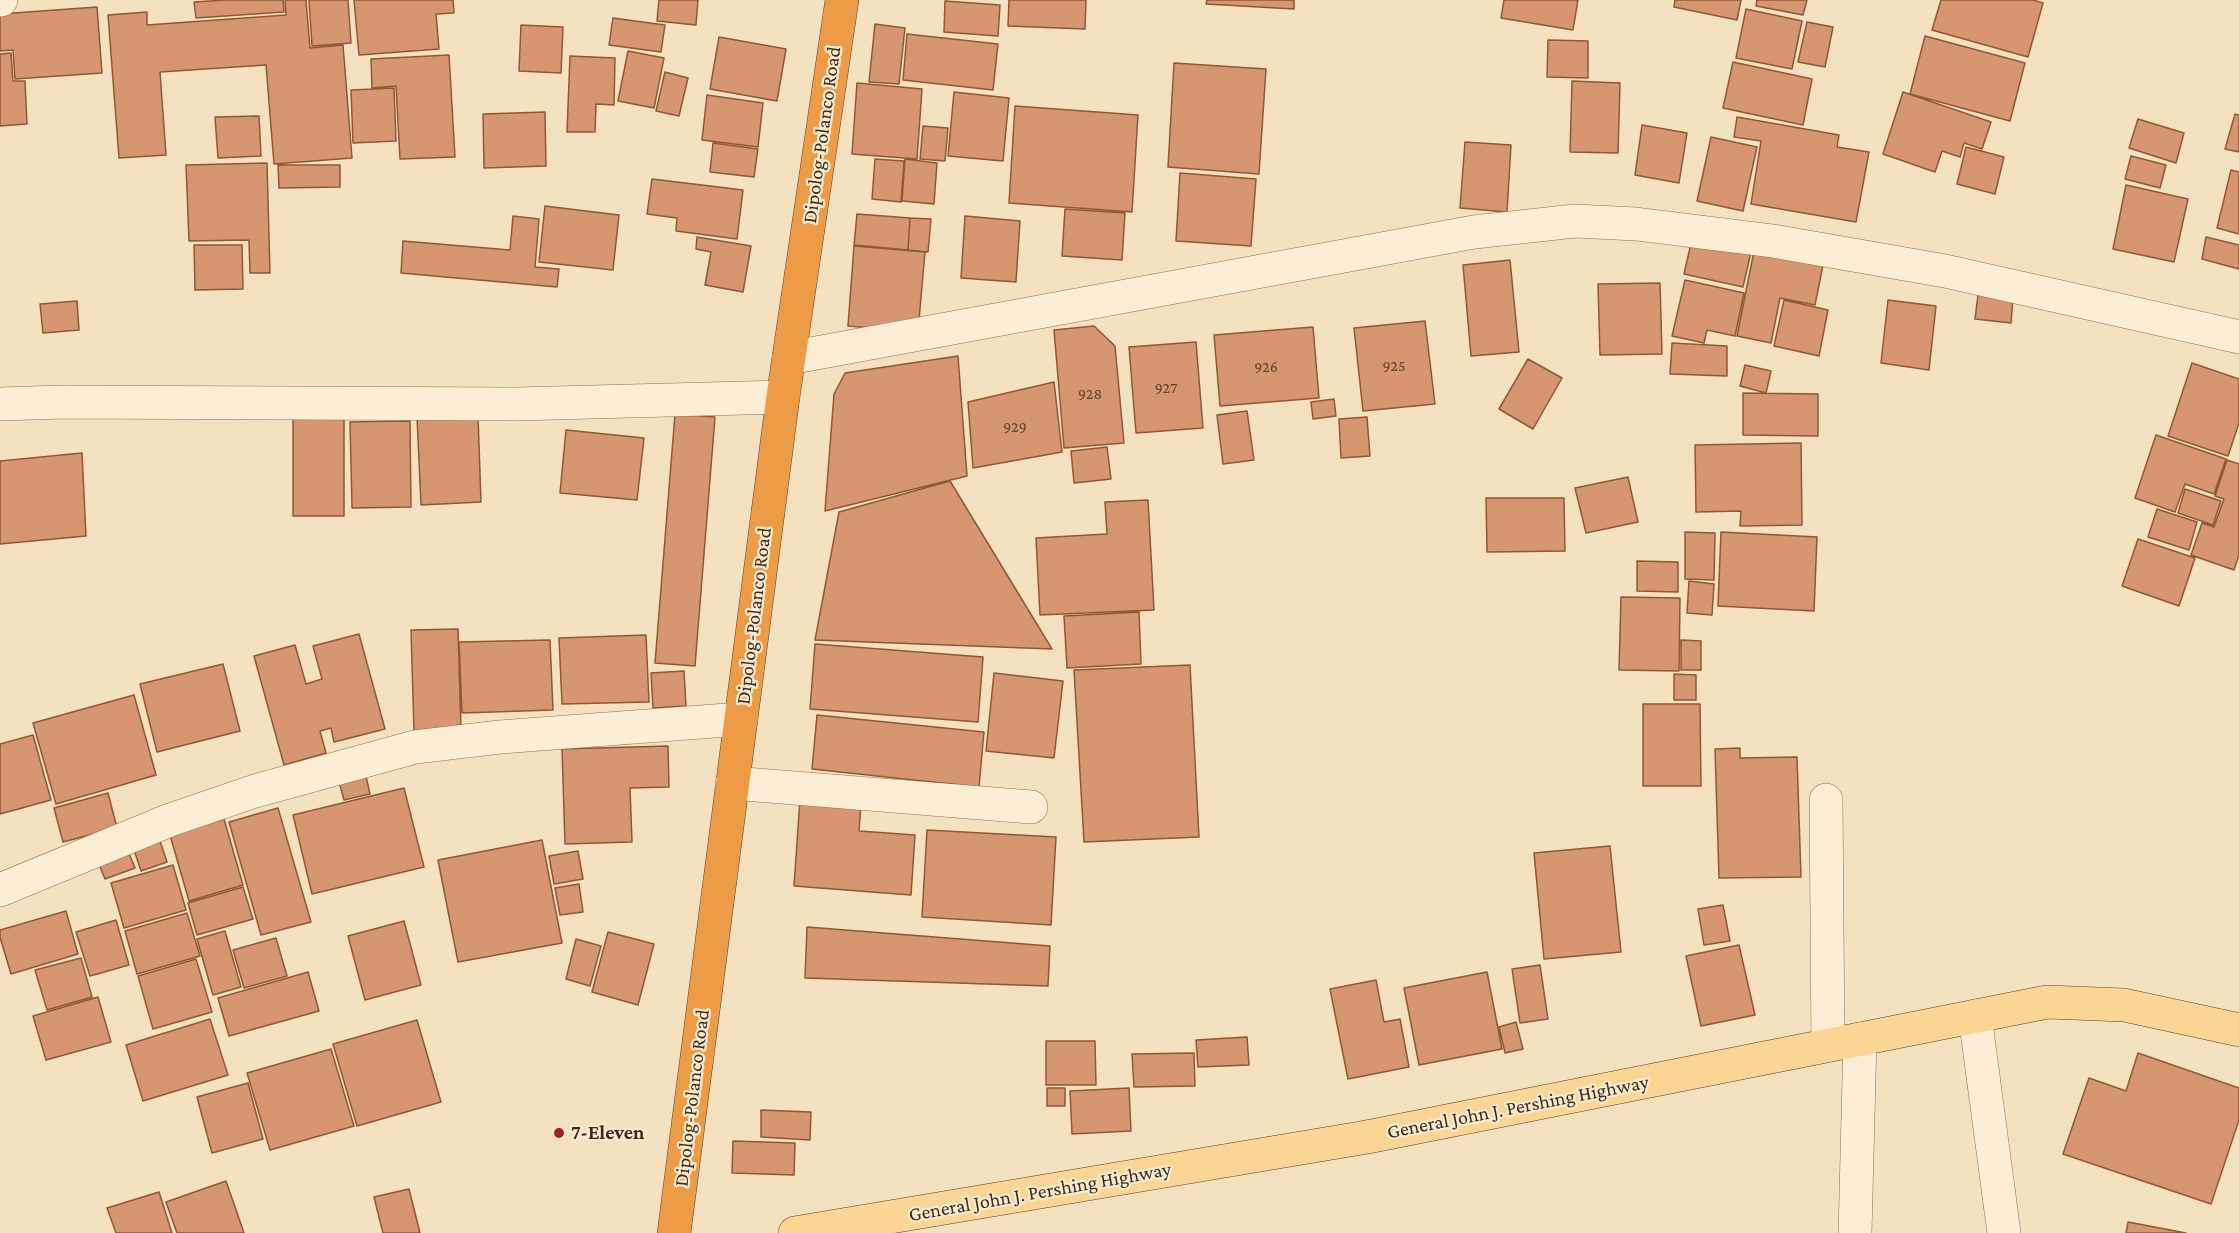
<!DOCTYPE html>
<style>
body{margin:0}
canvas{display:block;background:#f3e1bf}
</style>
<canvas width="2239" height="1233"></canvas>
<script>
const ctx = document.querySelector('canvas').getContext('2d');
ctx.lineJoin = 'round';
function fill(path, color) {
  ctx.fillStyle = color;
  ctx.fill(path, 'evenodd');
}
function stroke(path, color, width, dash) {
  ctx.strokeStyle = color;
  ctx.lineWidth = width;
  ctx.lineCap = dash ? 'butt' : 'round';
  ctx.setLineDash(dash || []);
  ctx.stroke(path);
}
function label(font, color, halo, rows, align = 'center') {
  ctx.font = font + ' "Crimson Pro",serif';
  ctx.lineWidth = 4.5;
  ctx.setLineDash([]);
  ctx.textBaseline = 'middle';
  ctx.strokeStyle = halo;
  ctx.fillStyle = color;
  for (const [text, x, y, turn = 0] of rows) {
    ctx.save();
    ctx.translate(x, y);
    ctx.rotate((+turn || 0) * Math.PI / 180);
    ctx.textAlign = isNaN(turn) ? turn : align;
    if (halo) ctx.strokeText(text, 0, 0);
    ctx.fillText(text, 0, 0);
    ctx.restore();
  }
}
const building = new Path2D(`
 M225 0H283L284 12 196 18 194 2Z
 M285 0H306L310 48 343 45 352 158 274 164 266 65 160 72 166 155 119 158 108 15 147 12V25L286 15Z
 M309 0H348L351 43 312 46Z
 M354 0H453L454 13 436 14 439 49 359 55Z
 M659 0H698L696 25 657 21Z
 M1009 0H1086L1085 29 1008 26Z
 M1207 0H1294V9L1206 4Z
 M1504 0H1578L1573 30 1501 18Z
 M1675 0H1741L1737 20 1674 7Z
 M1757 0H1807L1803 15 1756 6Z
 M1941 0H2033L2043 3 2028 57 1932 30Z
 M945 1 1000 5 998 36 944 32Z
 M97 7 102 73 15 79 13 50 0 51V14Z
 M1746 9 1802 21 1792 69 1736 58Z
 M613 18 665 25 661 52 609 45Z
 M1807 22 1833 27 1825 67 1798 62Z
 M875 24 905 28 899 84 869 82Z
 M521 25 563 27 561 73 519 71Z
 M907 34 998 44 993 90 903 80Z
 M1925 36 2025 63 2010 121 1910 94Z
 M719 37 786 49 777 101 710 89Z
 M1548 40 1588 41V78L1547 77Z
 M628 51 664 58 654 108 618 101Z
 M11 53 13 81H25L27 124 0 126V54Z
 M449 55 455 157 400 159 396 86 372 88 371 59Z
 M570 56 615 58 614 105 596 104 595 132H567Z
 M1733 62 1812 79 1803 125 1723 108Z
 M1174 63 1266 69 1259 174 1168 167Z
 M665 72 688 78 679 116 656 111Z
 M1572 81 1620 83 1618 153 1570 152Z
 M857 83 922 89 917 159 852 154Z
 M394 88 396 141 353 143 351 90Z
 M954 92 1009 98 1003 161 948 156Z
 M1903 92 1991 122 1982 149 1964 143 1960 157 1942 151 1935 172 1883 154Z
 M707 95 763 103 758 147 702 140Z
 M1015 106 1138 115 1132 212 1009 203Z
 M545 112 546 166 484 168 483 114Z
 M2235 114 2239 115V152L2225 149Z
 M259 116 261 156 218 158 215 117Z
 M1737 117 1839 135 1837 147 1869 152 1856 222 1751 204 1761 141 1734 137Z
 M2138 119 2184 133 2176 163 2129 148Z
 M1642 125 1687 133 1679 183 1635 175Z
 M923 126 948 128 945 161 920 159Z
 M1711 137 1757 147 1743 211 1697 201Z
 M1465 142 1511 145 1507 212 1460 208Z
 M713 143 758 149 754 177 710 172Z
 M1966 147 2004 157 1995 194 1957 184Z
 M2131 156 2166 165 2160 188 2125 179Z
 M875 159 904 161 901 202 872 199Z
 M905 159 937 163 934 204 902 201Z
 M267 163 270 273H250L249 240 189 241 186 165Z
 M278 165H340V187L279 188Z
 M2231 170 2239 172V234L2217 228Z
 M1180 173 1256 179 1251 246 1176 241Z
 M652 179 743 190 737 239 676 231 677 218 647 214Z
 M2126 185 2188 199 2174 262 2113 249Z
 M545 206 619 215 613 270 539 262Z
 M1065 209 1125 213 1122 260 1062 256Z
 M857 214 910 218 908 250 854 245Z
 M513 216 539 219 535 267 559 269 557 287 401 273 403 241 510 250Z
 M965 216 1020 221 1016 282 961 278Z
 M910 218 931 219 928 252 908 250Z
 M697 237 751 246 743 292 705 285 711 252 696 249Z
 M2206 237 2239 245V269L2202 259Z
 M1692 239 1751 252 1743 287 1684 274Z
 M194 245H242L243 289 195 290Z
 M854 246 925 252 918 332 848 326Z
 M1754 251 1823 265 1815 305 1780 298 1771 343 1737 336Z
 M1510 260 1519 352 1471 356 1463 265Z
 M1685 280 1744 293 1735 336 1707 330 1704 343 1672 336Z
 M1660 283 1662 354 1600 355 1598 284Z
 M1978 295 2013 298 2011 323 1975 319Z
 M1784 300 1828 310 1819 356 1774 346Z
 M1888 300 1936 306 1929 370 1881 363Z
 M77 301 79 330 43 333 40 304Z
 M1425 321 1435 404 1363 411 1354 328Z
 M1094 326 1115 346 1124 443 1064 448 1054 330Z
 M1313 327 1319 398 1220 406 1214 335Z
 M1196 342 1203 428 1136 433 1129 347Z
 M1672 343 1727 346V376L1670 374Z
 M958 356 967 476 825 511 834 394 845 373Z
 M1528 359 1562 378 1533 429 1499 409Z
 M2192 363 2239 379V423L2228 456 2168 436Z
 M1745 365 1771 371 1766 393 1740 386Z
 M1054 382 1062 452 973 468 968 402Z
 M1743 393 1818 394V436L1743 435Z
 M1334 399 1336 416 1313 419 1311 402Z
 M1247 411 1254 460 1223 464 1217 415Z
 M675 414 715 417 695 666 655 663Z
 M478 415 481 502 421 505 417 417Z
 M293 416H344V516H293Z
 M1367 417 1370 456 1341 458 1339 419Z
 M410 421 411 507 352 508 350 422Z
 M566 430 644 438 637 500 560 493Z
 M2156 435 2226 459 2214 494 2185 484 2175 512 2135 498Z
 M1801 443 1802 525 1740 526 1741 511 1696 512 1695 445Z
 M1107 447 1111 479 1074 483 1071 451Z
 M82 453 86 536 0 544V461Z
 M2227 460 2239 464V555L2234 570 2191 555 2202 523 2214 527 2224 499 2215 496Z
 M1628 477 1638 522 1586 533 1575 488Z
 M950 481 1052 649 815 640 839 512Z
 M2185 489 2221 501 2213 525 2178 513Z
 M1486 498H1564L1565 551 1487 552Z
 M1148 500 1154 610 1040 615 1036 538 1107 534 1105 502Z
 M2157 509 2197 522 2189 550 2148 537Z
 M1685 532 1715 533 1714 580 1685 579Z
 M1721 532 1817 537 1814 611 1718 606Z
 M2138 539 2195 558 2179 606 2122 586Z
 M1637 561 1678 562V592L1637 591Z
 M1689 581 1714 584 1712 615 1687 613Z
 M1621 597 1680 598 1679 671 1619 670Z
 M1139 612 1141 664 1067 668 1064 616Z
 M458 629 461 731 414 732 411 630Z
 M359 634 385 729 334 742 331 728 320 731 326 753 284 765 254 656 295 645 306 684 322 679 313 646Z
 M646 635 649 702 562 704 559 638Z
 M550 640 553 710 462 713 459 642Z
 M1681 640 1701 641V670H1681Z
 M815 644 983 657 978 722 810 709Z
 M223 664 240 731 157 752 140 684Z
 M1190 665 1199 837 1084 842 1074 670Z
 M684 671 686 706 653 708 651 673Z
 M994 673 1063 681 1054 758 986 751Z
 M1674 674 1696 675V700H1674Z
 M134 695 156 775 56 804 33 723Z
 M1643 704H1700L1701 786H1643Z
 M817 715 984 732 979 787 812 769Z
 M33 735 51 800 0 814V744Z
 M668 746 669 787 630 788 632 842 565 844 562 749Z
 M1740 748V758L1797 757 1801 877 1719 878 1715 749Z
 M365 772 370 794 344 800 338 778Z
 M404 788 424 867 312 894 293 815Z
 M108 793 117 828 63 842 54 808Z
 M800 799 861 804 859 831 915 835 911 895 794 886Z
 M278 808 311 922 261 935 229 822Z
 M224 819 243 885 189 901 170 835Z
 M927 830 1056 837 1051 925 922 917Z
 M542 840 562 943 458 962 438 860Z
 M160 841 167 862 141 871 134 850Z
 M1610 846 1621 952 1544 959 1534 853Z
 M128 851 135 868 105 879 98 862Z
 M578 851 583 879 554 884 549 856Z
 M173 865 186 910 124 928 111 883Z
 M579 884 583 912 560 915 555 888Z
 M243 887 253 919 197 935 188 903Z
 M1723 905 1730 941 1704 945 1698 909Z
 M66 911 78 954 11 974 0 937V930Z
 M187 913 200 956 137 974 125 931Z
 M116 920 129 965 90 976 76 932Z
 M404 921 421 985 365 1000 348 936Z
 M807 927 1050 946 1048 986 805 978Z
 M225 931 241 987 213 995 197 939Z
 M608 932 654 944 638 1005 592 992Z
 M276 938 287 976 244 988 233 950Z
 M576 939 601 946 590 986 566 979Z
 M1739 945 1755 1015 1701 1026 1686 956Z
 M81 958 92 997 47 1010 35 970Z
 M196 959 212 1012 153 1029 138 976Z
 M1540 965 1548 1019 1520 1023 1512 969Z
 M308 972 319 1011 229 1036 218 998Z
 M1487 972 1502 1049 1419 1065 1404 988Z
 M1376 980 1384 1022 1400 1019 1409 1067 1348 1079 1330 989Z
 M98 997 111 1042 46 1060 33 1016Z
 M210 1019 228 1075 143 1101 126 1045Z
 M417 1020 441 1102 357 1126 333 1044Z
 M1516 1022 1523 1049 1505 1053 1499 1027Z
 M1247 1037 1249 1065 1198 1067 1196 1040Z
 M1046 1041H1095L1096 1085H1046Z
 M331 1049 354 1126 270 1150 247 1073Z
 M1194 1053 1195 1086 1134 1087 1132 1054Z
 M2138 1053 2239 1088V1120L2211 1204 2063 1154 2089 1078 2126 1091Z
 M248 1083 263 1139 212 1153 197 1097Z
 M1047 1088H1065V1106H1047Z
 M1129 1088 1131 1131 1072 1134 1070 1091Z
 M761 1110 811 1112 810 1140 761 1137Z
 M733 1141 795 1143 794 1175 732 1173Z
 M226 1181 244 1233H177L166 1202Z
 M409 1189 420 1233H383L374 1197Z
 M159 1192 172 1233H116L107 1208Z
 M2128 1222 2186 1233H2126Z`);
const minor = new Path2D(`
 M0 0H1
 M789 358 1474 232 1575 221 1636 224 1773 241 1945 271 2239 337
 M0 404 63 402 516 404 783 397
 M732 783 1031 807
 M1826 800 1828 1045
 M0 890 170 820 255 791 415 747 500 737 741 719
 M1975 1016 2004 1233
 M1855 1233 1860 1039`);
const major = new Path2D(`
 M795 1233 1367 1137 2047 1002 2124 1005 2239 1030`);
const highway = new Path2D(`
 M674 1233 783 397 842 0`);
const markers = [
 [559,1133,6,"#a41e26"]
];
const numberNames = [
 ["925",1394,366],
 ["926",1266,367],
 ["927",1166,388],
 ["928",1090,394],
 ["929",1015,427]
];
const streetNames = [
 ["Dipolog-Polanco Road",822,135,-82],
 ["Dipolog-Polanco Road",754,616,-83],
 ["Dipolog-Polanco Road",692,1098,-83],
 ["General John J. Pershing Highway",1518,1107,-11],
 ["General John J. Pershing Highway",1040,1192,-10]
];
const poiNames = [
 ["7-Eleven",571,1133]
];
fill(building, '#d59671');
stroke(building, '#905738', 1.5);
stroke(minor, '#8e7155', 34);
stroke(major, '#5b3f2a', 34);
stroke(highway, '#5b3f2a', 34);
stroke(minor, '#fceed4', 33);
stroke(major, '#fad593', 33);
stroke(highway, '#ec9b46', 33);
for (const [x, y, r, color] of markers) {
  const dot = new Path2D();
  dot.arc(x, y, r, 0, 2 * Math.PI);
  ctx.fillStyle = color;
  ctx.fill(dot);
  stroke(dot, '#f9ebd0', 2);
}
label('16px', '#624430', null, numberNames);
label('20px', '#3c291b', '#f9ebd0', streetNames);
label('bold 20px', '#3c291b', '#f9ebd0', poiNames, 'left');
</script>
